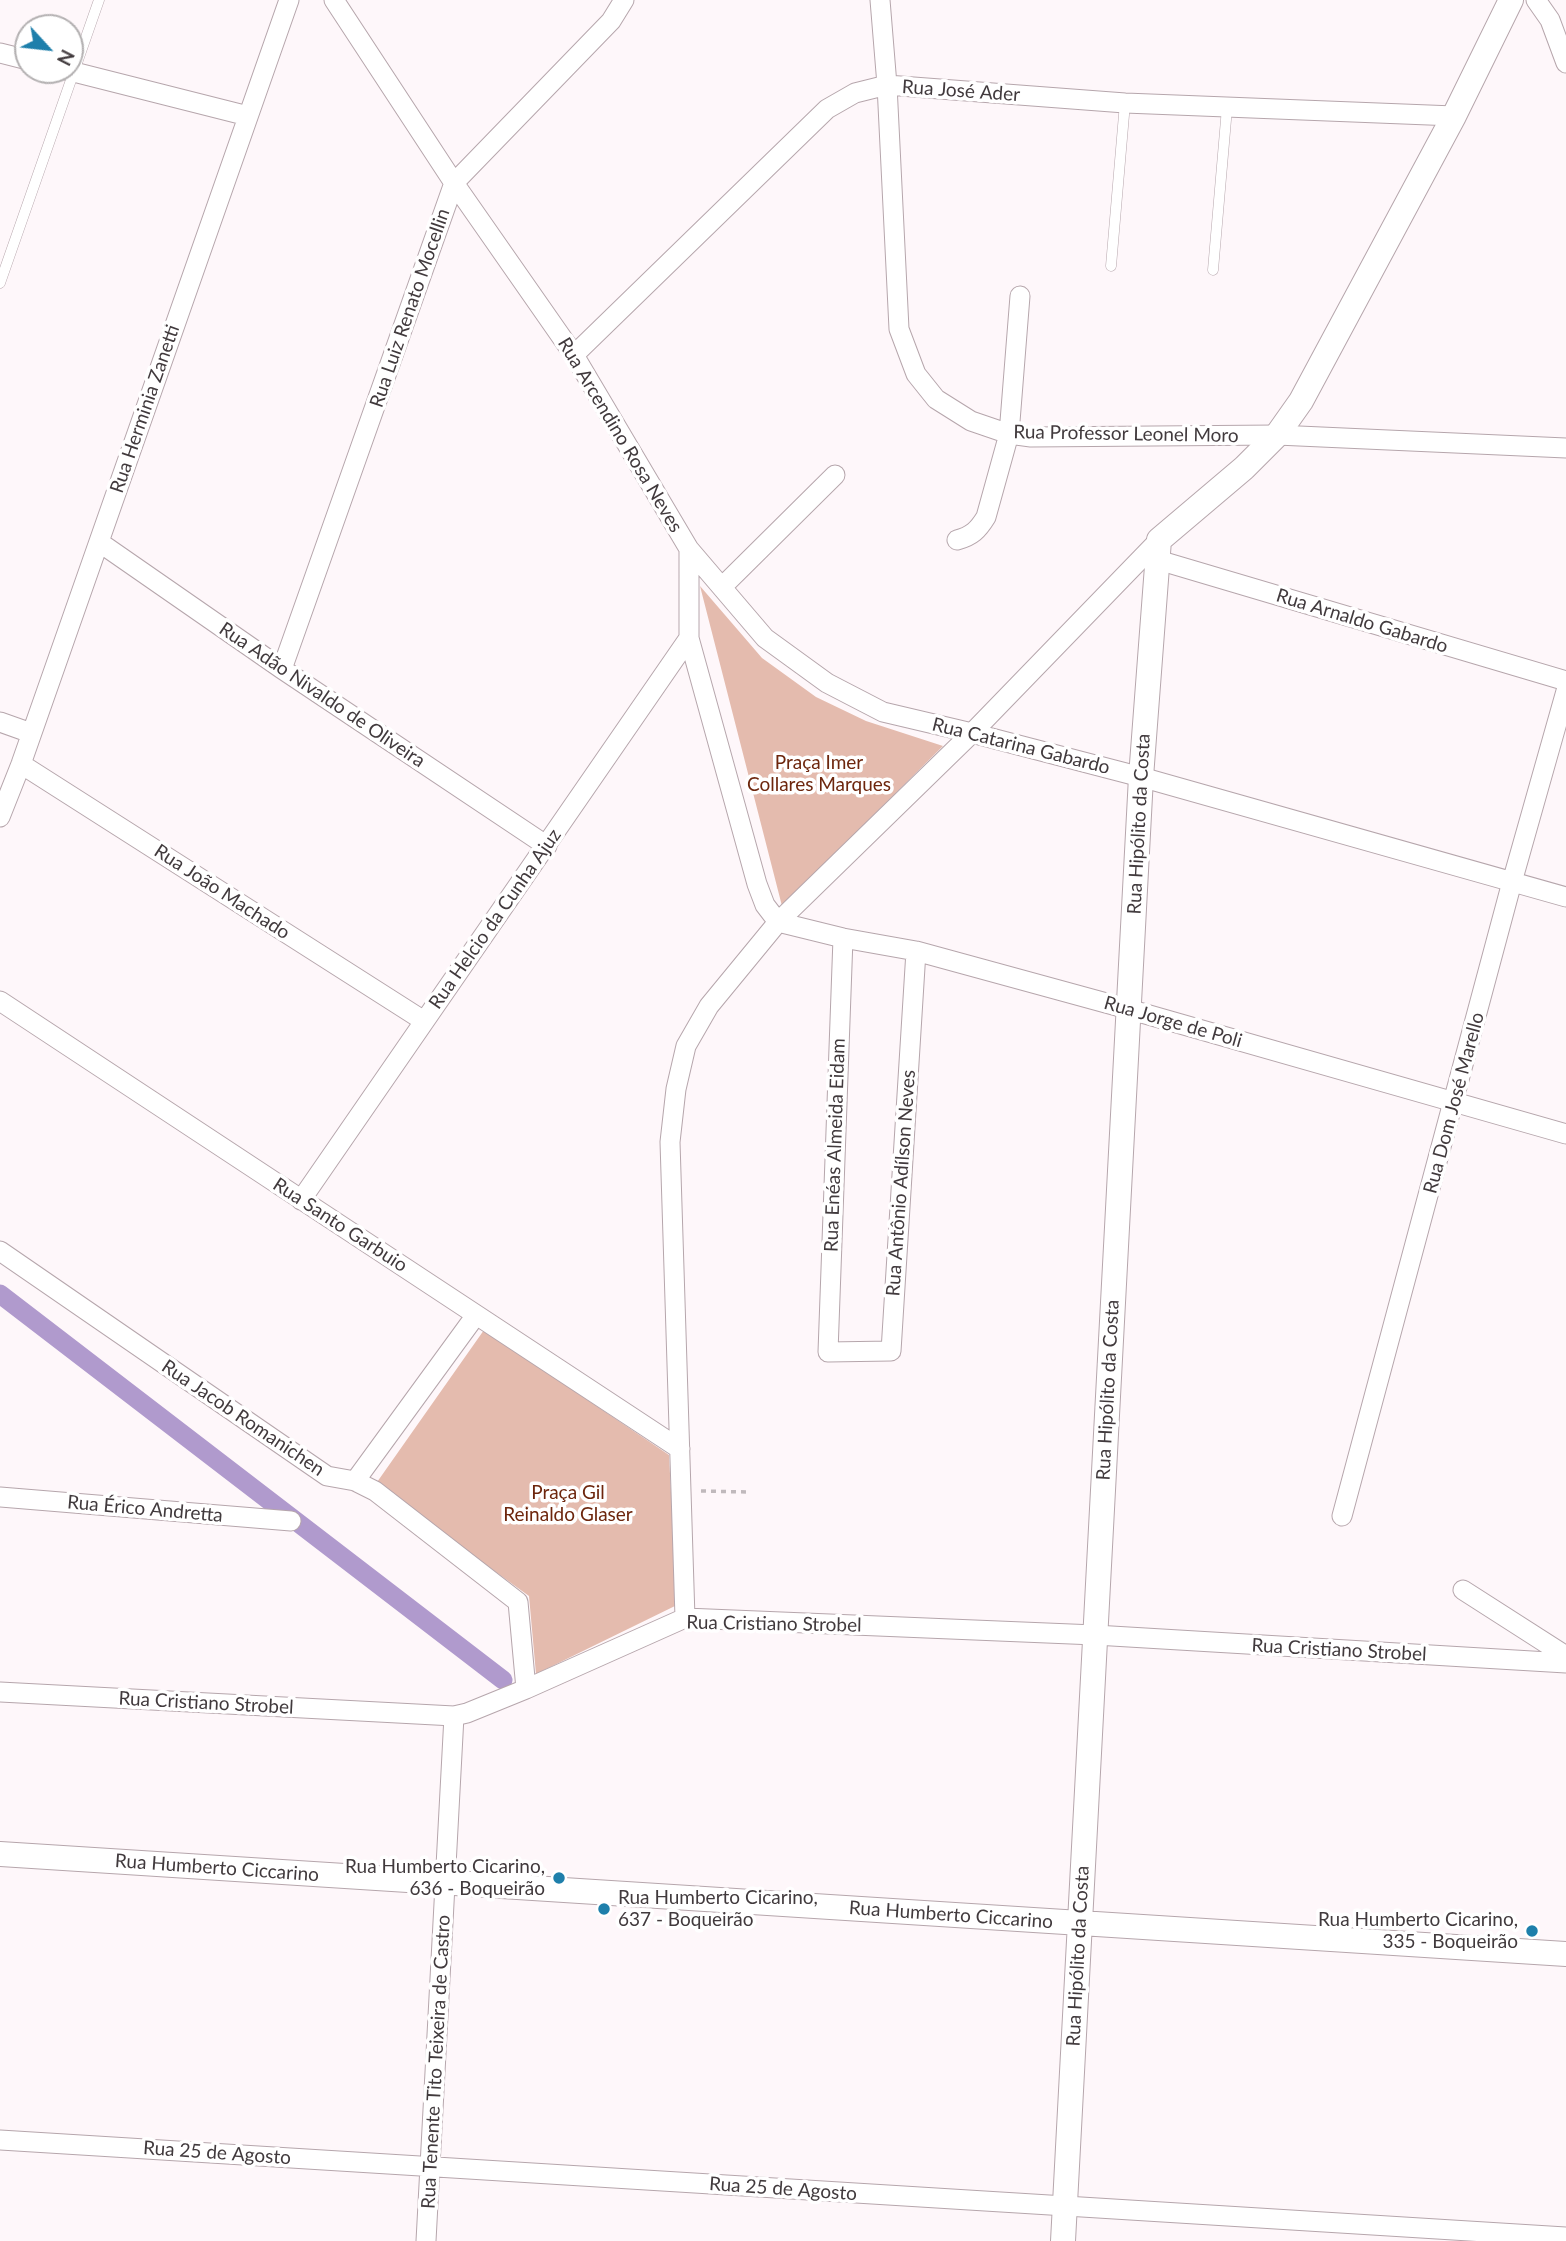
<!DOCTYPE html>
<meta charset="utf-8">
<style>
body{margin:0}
#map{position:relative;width:1566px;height:2241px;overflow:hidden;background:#fef7fa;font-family:Lato,sans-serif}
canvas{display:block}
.north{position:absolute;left:14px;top:14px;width:70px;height:70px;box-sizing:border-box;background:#fff;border:2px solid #b3b0b1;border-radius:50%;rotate:117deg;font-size:19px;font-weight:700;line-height:28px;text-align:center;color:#413a3d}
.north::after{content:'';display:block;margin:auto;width:24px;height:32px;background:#1e7fab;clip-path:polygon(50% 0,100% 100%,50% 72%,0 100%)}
</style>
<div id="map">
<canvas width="1566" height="2241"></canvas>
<div class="north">N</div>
</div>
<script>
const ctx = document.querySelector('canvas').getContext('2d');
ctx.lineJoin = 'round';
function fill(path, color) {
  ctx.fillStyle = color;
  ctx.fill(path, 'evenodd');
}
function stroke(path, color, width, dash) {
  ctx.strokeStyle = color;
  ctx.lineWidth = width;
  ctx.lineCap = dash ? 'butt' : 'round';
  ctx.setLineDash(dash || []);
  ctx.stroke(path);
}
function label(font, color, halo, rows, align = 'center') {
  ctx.font = font + ' Lato,sans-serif';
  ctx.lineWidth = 7;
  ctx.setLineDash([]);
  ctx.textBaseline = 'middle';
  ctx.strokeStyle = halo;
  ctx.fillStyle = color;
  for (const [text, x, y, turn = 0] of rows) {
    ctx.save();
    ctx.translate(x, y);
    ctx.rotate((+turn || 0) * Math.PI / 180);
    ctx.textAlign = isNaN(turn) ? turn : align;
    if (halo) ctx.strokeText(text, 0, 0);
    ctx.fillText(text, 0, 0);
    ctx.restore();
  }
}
const green = new Path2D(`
 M700 586 762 658 816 697 866 721 943 746 782 906Z
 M484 1330 669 1455 677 1605 536 1674 529 1596 375 1485Z`);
const canal = new Path2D(`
 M0 1294 503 1680`);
const path = new Path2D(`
 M701 1491 748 1492`);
const service = new Path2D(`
 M1111 266 1125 103
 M1213 270 1227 108
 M0 283 99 0`);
const minor = new Path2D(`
 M334 0 454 183 574 355 689 549V638L757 884 765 905 778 922 843 938 916 951 1128 1009 1566 1134
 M880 0 887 85 899 329 916 374 936 399 971 421 1009 434 1031 437 1277 435 1566 448
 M1536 0 1550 20 1566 63
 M0 53 28 60
 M66 70 248 116
 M574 355 827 109 855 93 887 85 1125 103 1454 116
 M957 540C972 536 978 530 986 517L1009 434 1020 296
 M99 542 282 669 547 846
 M689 549 765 638 827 683 883 712 972 733 1141 777 1566 897
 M1158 560 1566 681
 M723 586 835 475
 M282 669 454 183 611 21 624 0
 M0 722 31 733
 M21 764 424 1021
 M0 817 21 764 289 0
 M843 938 828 1352 891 1351 916 951
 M0 1001 680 1449
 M301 1200 689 638
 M0 1251 327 1476 355 1481 375 1491 518 1602 526 1689
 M355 1481 476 1315
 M0 1497 291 1521
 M1342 1516 1512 882 1566 691
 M1463 1590 1566 1656
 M685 1618 670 1142 676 1089 686 1046 709 1006 778 922 972 733 1159 540
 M0 1692 454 1716 467 1713 526 1689 685 1618 1095 1635 1566 1663
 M0 2140 1566 2237
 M426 2241 454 1716`);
const tertiary = new Path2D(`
 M0 1854 1566 1954
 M1063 2241 1141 777 1159 540 1244 468 1277 435 1301 401 1454 116 1511 0`);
const markers = [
 [559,1878,7,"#1e7fab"],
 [604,1909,7,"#1e7fab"],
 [1532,1931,7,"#1e7fab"]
];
const streetNames = [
 ["Rua José Ader",961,91,4],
 ["Rua Luiz Renato Mocellin",410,308,-71],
 ["Rua Herminia Zanetti",145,409,-71],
 ["Rua Professor Leonel Moro",1126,434,1],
 ["Rua Arcendino Rosa Neves",620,435,59],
 ["Rua Arnaldo Gabardo",1362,621,17],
 ["Rua Adão Nivaldo de Oliveira",322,695,34],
 ["Rua Catarina Gabardo",1021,746,14],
 ["Rua Hipólito da Costa",1139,824,-87],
 ["Rua João Machado",222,892,33],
 ["Rua Helcio da Cunha Ajuz",495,919,-55],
 ["Rua Jorge de Poli",1173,1022,16],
 ["Rua Dom José Marello",1454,1103,-75],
 ["Rua Enéas Almeida Eidam",835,1145,-88],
 ["Rua Antônio Adílson Neves",901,1183,-86],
 ["Rua Santo Garbuio",340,1225,33],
 ["Rua Hipólito da Costa",1108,1390,-87],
 ["Rua Jacob Romanichen",243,1418,34],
 ["Rua Érico Andretta",145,1509,5],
 ["Rua Cristiano Strobel",774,1624,1],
 ["Rua Cristiano Strobel",1339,1650,3],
 ["Rua Cristiano Strobel",206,1703,3],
 ["Rua Humberto Ciccarino",217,1868,4],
 ["Rua Humberto Ciccarino",951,1915,4],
 ["Rua Hipólito da Costa",1078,1956,-87],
 ["Rua Tenente Tito Teixeira de Castro",436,2062,-87],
 ["Rua 25 de Agosto",217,2153,4],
 ["Rua 25 de Agosto",783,2189,4]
];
const parkNames = [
 ["Praça Imer",819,763],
 ["Collares Marques",819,785],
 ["Praça Gil",568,1493],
 ["Reinaldo Glaser",568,1515]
];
const poiNames = [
 ["Rua Humberto Cicarino,",545,1867],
 ["636 - Boqueirão",545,1889],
 ["Rua Humberto Cicarino,",618,1898,"left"],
 ["637 - Boqueirão",618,1920,"left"],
 ["Rua Humberto Cicarino,",1518,1920],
 ["335 - Boqueirão",1518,1942]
];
fill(green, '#e4bbae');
stroke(canal, '#b09acd', 19);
stroke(service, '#b6a6ac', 11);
stroke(minor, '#b6a6ac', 21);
stroke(tertiary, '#b6a6ac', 26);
stroke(path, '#c0b9bc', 3.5, [5, 5]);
stroke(service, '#fff', 10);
stroke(minor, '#fff', 19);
stroke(tertiary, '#fff', 24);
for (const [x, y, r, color] of markers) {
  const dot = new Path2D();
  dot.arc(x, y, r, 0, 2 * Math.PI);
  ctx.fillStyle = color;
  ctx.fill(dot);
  stroke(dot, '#fff', 2.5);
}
label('19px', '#413a3d', '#fff', streetNames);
label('19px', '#6d260d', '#fff', parkNames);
label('19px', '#413a3d', '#fff', poiNames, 'right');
</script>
